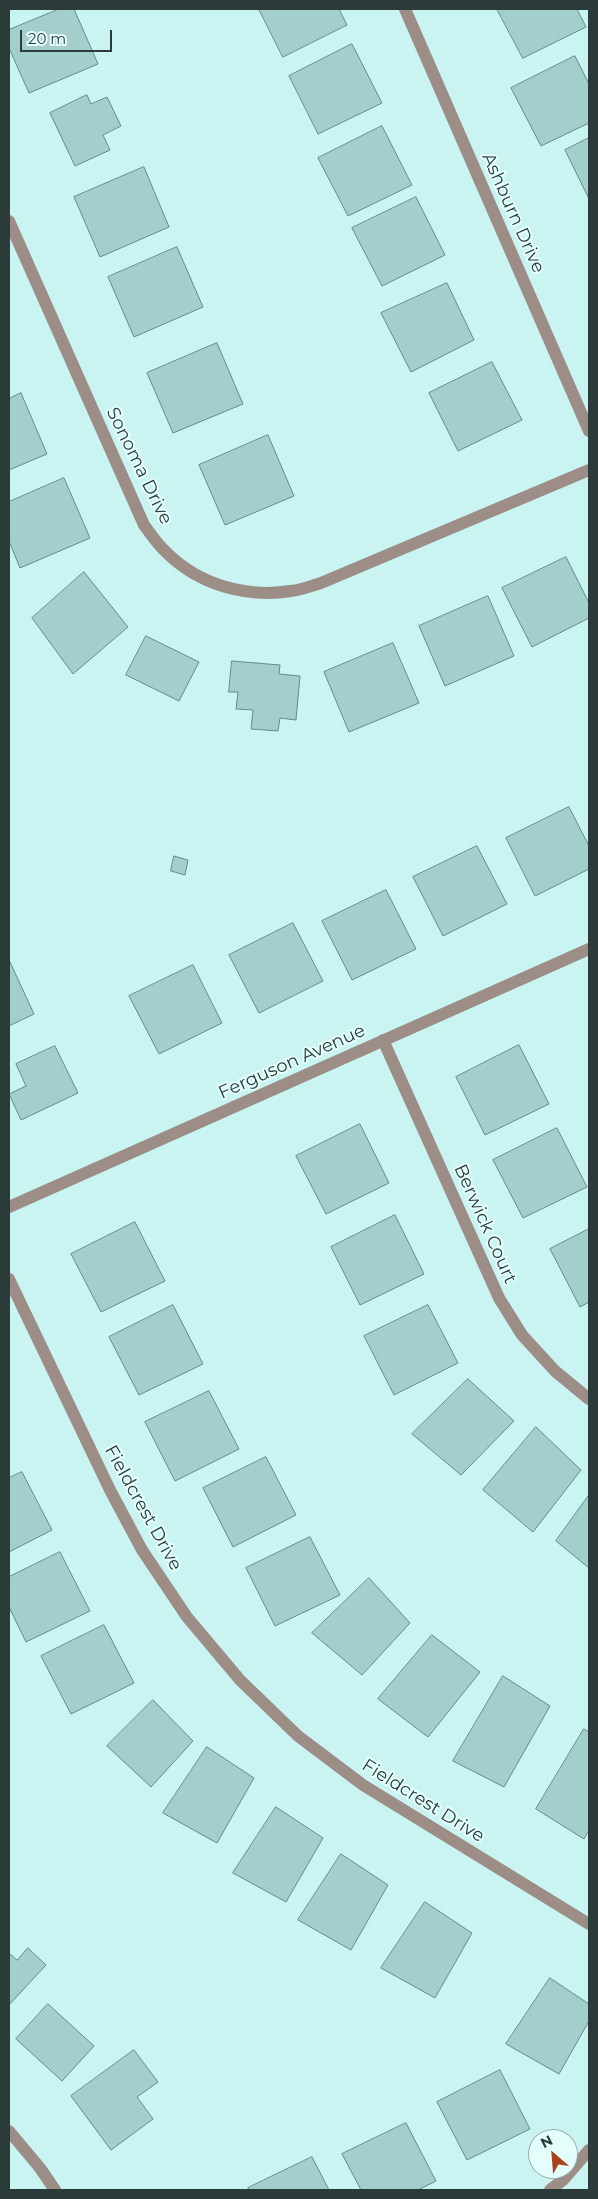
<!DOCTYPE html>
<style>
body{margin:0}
#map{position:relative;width:598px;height:2199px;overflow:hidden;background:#c9f4f2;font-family:Montserrat,sans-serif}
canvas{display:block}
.frame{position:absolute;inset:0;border:10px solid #2a3b3a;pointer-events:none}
.north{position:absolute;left:528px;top:2129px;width:50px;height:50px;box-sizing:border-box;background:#e4fefc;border:1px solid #9ab0ae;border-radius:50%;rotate:333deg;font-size:14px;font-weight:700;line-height:20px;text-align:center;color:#2a3b3a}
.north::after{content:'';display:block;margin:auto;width:18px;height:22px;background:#aa431c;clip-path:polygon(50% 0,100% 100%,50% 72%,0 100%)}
.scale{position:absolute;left:20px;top:30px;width:92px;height:22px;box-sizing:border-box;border:2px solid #2a3b3a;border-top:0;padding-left:6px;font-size:15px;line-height:18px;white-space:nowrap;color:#2a3b3a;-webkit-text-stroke:4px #e4fefc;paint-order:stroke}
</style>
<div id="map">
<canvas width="598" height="2199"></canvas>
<div class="frame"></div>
<div class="north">N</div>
<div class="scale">20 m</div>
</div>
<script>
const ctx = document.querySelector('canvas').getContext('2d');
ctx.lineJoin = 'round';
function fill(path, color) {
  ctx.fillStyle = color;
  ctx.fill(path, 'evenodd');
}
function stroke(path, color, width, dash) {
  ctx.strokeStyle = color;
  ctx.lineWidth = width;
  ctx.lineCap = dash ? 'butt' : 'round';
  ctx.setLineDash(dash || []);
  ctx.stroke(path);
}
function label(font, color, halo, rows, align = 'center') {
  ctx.font = font + ' Montserrat,sans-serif';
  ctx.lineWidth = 4;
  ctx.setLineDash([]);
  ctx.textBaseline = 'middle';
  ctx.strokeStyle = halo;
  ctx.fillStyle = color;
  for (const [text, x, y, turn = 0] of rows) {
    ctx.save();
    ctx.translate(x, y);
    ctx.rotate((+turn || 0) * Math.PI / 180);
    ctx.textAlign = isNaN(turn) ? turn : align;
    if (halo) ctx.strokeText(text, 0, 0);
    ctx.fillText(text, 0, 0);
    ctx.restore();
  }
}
const building = new Path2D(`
 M59 9H74L98 64 29 93 9 48V30Z
 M259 9H339L347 25 283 57Z
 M497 9H577L586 27 523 58Z
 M352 44 382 103 318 134 289 76Z
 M575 56 589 84V123L541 146 511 88Z
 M87 95 91 104 107 97 121 126 103 135 110 150 75 166 50 113Z
 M382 126 412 185 348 216 318 158Z
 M589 138V199L565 150Z
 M144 167 169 227 100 257 74 197Z
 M416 197 445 255 382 286 352 228Z
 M177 247 203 307 134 337 108 277Z
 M447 283 474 340 411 372 381 313Z
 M217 343 243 404 173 433 147 373Z
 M492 362 522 420 458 451 429 393Z
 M21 393 47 454 9 470V399Z
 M268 435 294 496 225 525 199 465Z
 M64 478 90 538 20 568 9 541V502Z
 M566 557 589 603V618L532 647 502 588Z
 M84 572 128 627 73 674 32 618Z
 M488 596 514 656 445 686 419 626Z
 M146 636 199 662 179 701 126 675Z
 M393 643 419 703 349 732 324 672Z
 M232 661 280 665 279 674 300 676 296 720 280 718 278 731 251 729 253 710 236 709 238 692H229Z
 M569 807 589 846V869L535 896 506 838Z
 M477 846 507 904 443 936 413 877Z
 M174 856 188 860 185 875 171 871Z
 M386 890 416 949 352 980 322 921Z
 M293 923 323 981 259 1013 229 955Z
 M10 962 34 1014 9 1026V963Z
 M193 965 222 1023 159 1054 129 996Z
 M519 1045 549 1104 485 1135 456 1077Z
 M55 1046 78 1093 21 1120 9 1094 26 1086 16 1064Z
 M360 1124 389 1183 326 1214 296 1156Z
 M557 1128 587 1187 523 1218 493 1160Z
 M395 1215 424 1274 360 1305 331 1247Z
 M135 1222 165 1281 101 1312 71 1254Z
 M589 1229V1302L580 1307 550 1249Z
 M173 1305 203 1364 139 1395 109 1337Z
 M428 1305 458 1363 394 1395 364 1336Z
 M468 1379 514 1421 461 1475 412 1434Z
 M209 1391 239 1449 175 1481 145 1422Z
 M536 1427 581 1470 533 1532 483 1490Z
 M266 1457 296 1515 233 1547 203 1488Z
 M22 1472 52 1530 9 1552V1478Z
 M589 1495V1568L556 1541Z
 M310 1537 340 1595 275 1626 246 1568Z
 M60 1552 90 1611 26 1642 9 1607V1577Z
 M369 1578 410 1623 362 1675 312 1633Z
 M104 1625 134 1683 71 1714 41 1656Z
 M432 1635 480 1672 428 1737 378 1699Z
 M503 1676 550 1706 504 1787 453 1761Z
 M153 1700 193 1741 151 1787 107 1746Z
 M584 1729 589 1732V1830L584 1839 536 1809Z
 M207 1747 254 1778 217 1843 163 1813Z
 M276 1807 323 1838 286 1902 233 1873Z
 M341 1854 388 1885 351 1950 298 1920Z
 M425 1902 472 1933 435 1998 381 1968Z
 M28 1948 46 1965 9 2005V1953L17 1960Z
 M550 1978 589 2004V2021L559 2074 506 2044Z
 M48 2004 94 2046 62 2081 16 2039Z
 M134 2050 158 2082 137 2097 153 2119 111 2150 71 2096Z
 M500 2070 530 2129 467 2160 437 2102Z
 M406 2123 436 2181 418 2190H361L342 2154Z
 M312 2157 329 2190H249L248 2188Z`);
const minor = new Path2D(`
 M405 9 589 431
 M9 221 144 525C151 534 157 544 166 552 199 585 246 598 291 591 301 590 311 586 321 583L589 470
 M383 1040 499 1298 522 1335 555 1371 589 1399
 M9 1207 589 949
 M9 1279 110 1490 142 1550 187 1617 240 1680 298 1736 363 1785 589 1924
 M9 2131 40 2168 55 2190
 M550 2190 563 2180 589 2150`);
const streetNames = [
 ["Ashburn Drive",513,213,66],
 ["Sonoma Drive",139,466,64],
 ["Ferguson Avenue",292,1062,-24],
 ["Berwick Court",485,1224,66],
 ["Fieldcrest Drive",143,1508,61],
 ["Fieldcrest Drive",423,1801,32]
];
fill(building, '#a3cecb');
stroke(building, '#628b89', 1);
stroke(minor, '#9c8d87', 12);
label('18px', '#2a3b3a', '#e4fefc', streetNames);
</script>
